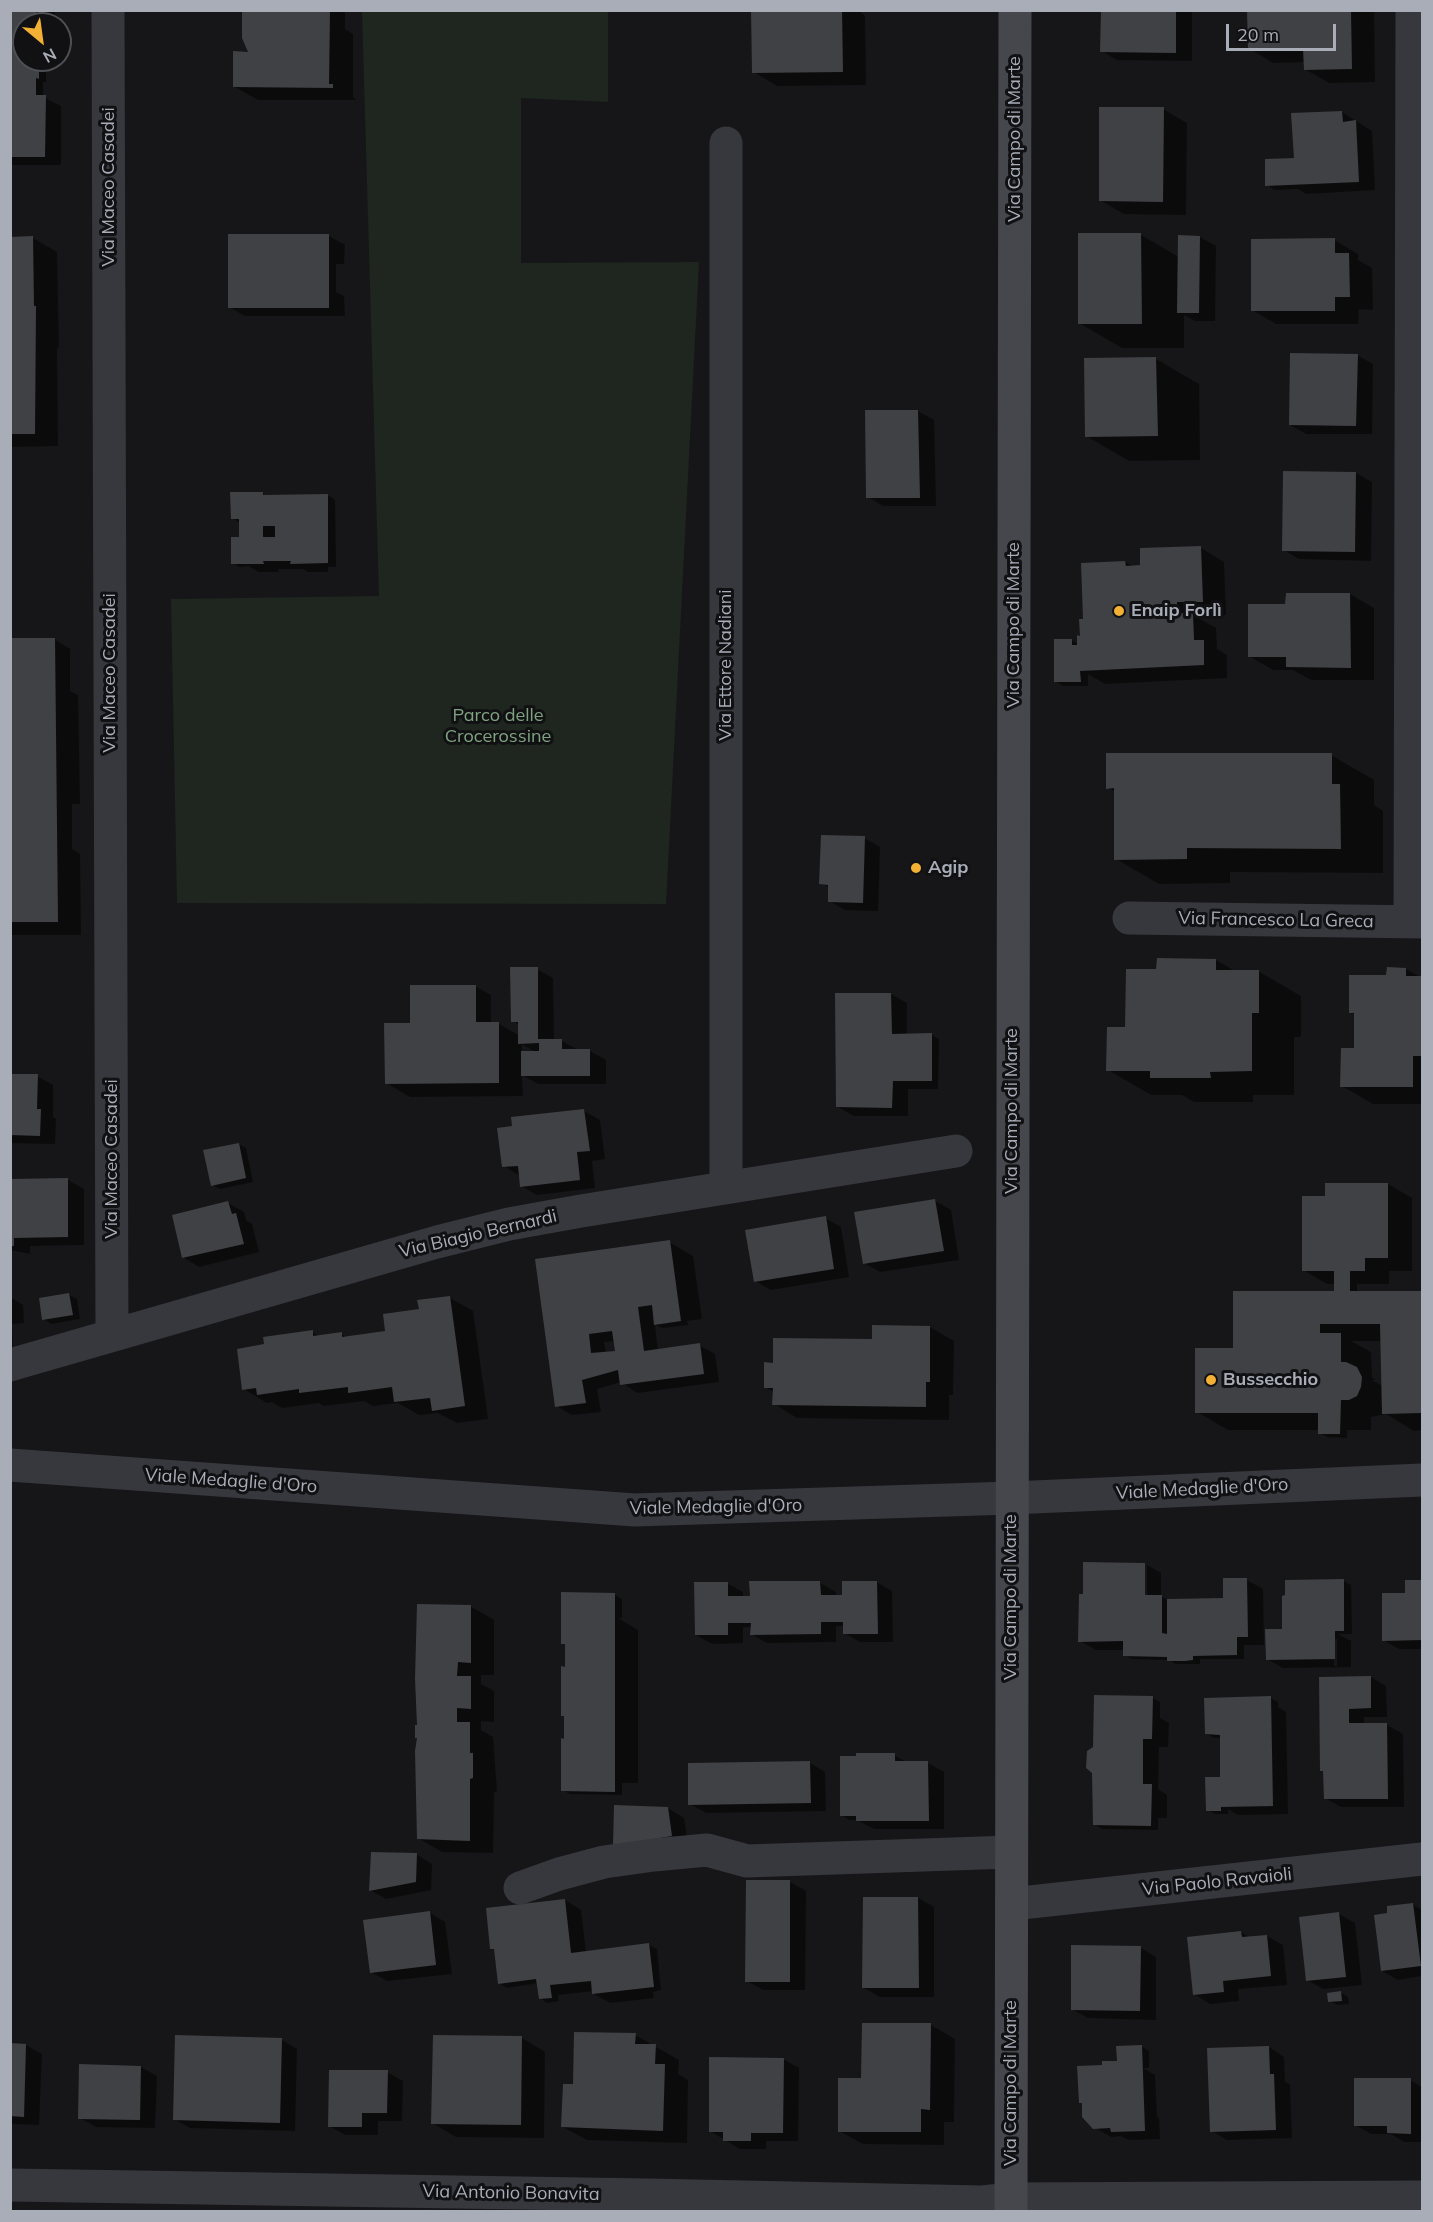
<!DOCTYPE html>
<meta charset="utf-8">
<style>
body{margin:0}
#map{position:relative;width:1433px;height:2222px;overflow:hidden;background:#161618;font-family:Mulish,sans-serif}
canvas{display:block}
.frame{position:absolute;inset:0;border:12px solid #a8adb8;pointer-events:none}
.north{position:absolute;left:12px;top:12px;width:60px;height:60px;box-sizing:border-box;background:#111113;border:2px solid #4d4f55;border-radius:50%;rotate:151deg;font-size:16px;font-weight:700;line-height:24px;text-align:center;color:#a8adb8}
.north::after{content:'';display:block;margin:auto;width:21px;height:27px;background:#f2b134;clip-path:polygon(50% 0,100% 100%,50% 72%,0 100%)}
.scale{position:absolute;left:1226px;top:24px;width:110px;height:27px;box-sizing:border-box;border:3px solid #a8adb8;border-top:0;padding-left:8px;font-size:18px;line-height:21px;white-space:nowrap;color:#a8adb8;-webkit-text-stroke:4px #111113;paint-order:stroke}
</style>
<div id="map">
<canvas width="1433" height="2222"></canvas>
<div class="frame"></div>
<div class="north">N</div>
<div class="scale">20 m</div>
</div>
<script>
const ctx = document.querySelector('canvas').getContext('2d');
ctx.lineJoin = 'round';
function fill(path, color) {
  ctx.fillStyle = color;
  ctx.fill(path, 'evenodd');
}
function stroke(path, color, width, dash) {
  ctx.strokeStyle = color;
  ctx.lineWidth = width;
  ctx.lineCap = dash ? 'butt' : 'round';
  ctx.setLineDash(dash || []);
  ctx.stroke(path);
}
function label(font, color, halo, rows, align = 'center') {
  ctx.font = font + ' Mulish,sans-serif';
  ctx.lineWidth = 6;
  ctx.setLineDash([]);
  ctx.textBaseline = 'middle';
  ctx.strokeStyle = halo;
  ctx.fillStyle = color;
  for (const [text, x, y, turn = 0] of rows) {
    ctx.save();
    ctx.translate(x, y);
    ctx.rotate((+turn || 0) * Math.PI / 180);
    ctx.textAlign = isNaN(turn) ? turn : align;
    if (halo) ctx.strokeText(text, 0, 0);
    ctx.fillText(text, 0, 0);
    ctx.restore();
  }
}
const green = new Path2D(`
 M362 11H608V102L521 98V263L699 262 666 904 177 903 171 599 379 596Z`);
const shadow = new Path2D(`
 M10 10H55V16L52 15V24H24V60H52V64H46V82H43V97L61 106V165H10Z
 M244 10H345V29L353 34V97L356 100H258L235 87 251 53Z
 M753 10H858L865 16 866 85 777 86 754 72Z
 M1102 10H1192V61L1117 60 1101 51Z
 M1249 10 1374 11 1375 82 1329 83 1305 69V62L1273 63 1250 49Z
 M1163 109 1187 123 1186 215 1124 214 1100 200Z
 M1342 112 1372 131 1375 190 1306 194 1298 189 1274 190 1267 185Z
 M1141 235 1179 257 1200 237 1216 246 1215 321H1195L1184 315V348H1122L1079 323Z
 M329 236 345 245 344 264H336V292L344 296 345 316H245L229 307Z
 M10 238H33L57 252 59 348 57 347 58 446 10 447Z
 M1334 240 1358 254V260L1372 268 1373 310 1359 309 1358 324H1276L1252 310Z
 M1357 355 1373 364 1372 434H1306L1290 425Z
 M1085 359H1156L1199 384 1200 460 1129 461 1086 436Z
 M918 411 934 420 936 506H883L868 497Z
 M1356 473 1372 482 1371 561 1299 559 1283 550Z
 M263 494 267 497 328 495 335 500 336 567H328V572H308L303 569H278L279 572H259L248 566 240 567 232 563 243 538 240 523 232 518Z
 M1201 548 1224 562 1226 615H1200V619L1216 628 1217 649 1227 655V678L1105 684 1088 674V686H1063L1056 681 1072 640 1081 646 1084 620 1125 562 1134 567Z
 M1350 594 1374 608V680H1311L1293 670H1273L1249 656 1287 605V595Z
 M54 639 70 649V691L78 695 80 804H72V849L80 854 81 935H10V640Z
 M1331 755 1374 780V805L1383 811V873L1230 872V883L1159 884 1116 859V792L1108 788Z
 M864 838 880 847 878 911 845 910 829 901 830 888 821 883Z
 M1216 960 1235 971H1258L1301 996V1037H1294V1095H1253V1102H1194L1182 1095H1151L1108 1070 1157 971Z
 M537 969 553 978 554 1041H562L578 1050 590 1051 606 1060V1084H538L522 1075 523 1096 410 1097 386 1083 416 1024 475 986 491 995V1024H499L520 1036V1025L512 1021ZM522 1044 537 1053H522Z
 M1406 969 1422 978V1104H1373L1342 1086 1356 1050V1016L1350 1012 1388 977Z
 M891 994 907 1003V1036L932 1035 939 1039 938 1089H908V1116H854L838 1107Z
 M10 1075 37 1076 53 1085V1117L56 1119 55 1144 10 1143Z
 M584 1111 600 1120 605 1159 592 1161 595 1188 537 1195 521 1186 520 1176 504 1166Z
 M239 1144 246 1148 253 1182 220 1189 212 1185Z
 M10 1180H68L84 1189V1245L30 1246V1254L10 1250Z
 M1388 1184 1412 1198V1271H1389V1284H1357V1292H1422V1430L1414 1431 1386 1414 1371 1417V1430H1347V1438L1327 1437 1320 1433V1430H1228L1197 1412 1235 1349 1335 1292V1284H1327L1303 1270 1326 1197ZM1351 1341H1382L1383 1386 1371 1380H1376L1372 1377 1371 1352Z
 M935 1201 951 1210 959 1260 880 1272 864 1263Z
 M228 1203 244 1212 246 1220 252 1224 259 1252 199 1267 183 1257Z
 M825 1218 841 1227 849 1277 771 1290 755 1281Z
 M669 1242 693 1256 702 1319 687 1321 688 1325 663 1328 655 1325 658 1351 699 1345 715 1354 719 1382 637 1393 621 1382 597 1389 601 1412 572 1415 556 1406 537 1260ZM615 1341 616 1352 606 1353 604 1342Z
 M10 1293 12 1298 23 1305 24 1323 12 1324 13 1349H10Z
 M69 1295 77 1299 80 1319 51 1324 44 1319Z
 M450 1298 473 1311 488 1419 457 1423 438 1413 419 1415 398 1403 373 1406 364 1401 324 1406 319 1403 282 1408 272 1402 267 1403 244 1389 266 1346 312 1332 321 1337 341 1334 348 1338 386 1333 420 1310Z
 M874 1327H930L954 1341 953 1395H949V1420L797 1418 774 1404V1392L765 1387 775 1364 873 1341Z
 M1085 1564H1145L1144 1596H1147V1565L1161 1573V1596L1168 1600H1225L1224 1580H1247L1263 1589 1264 1645H1244V1659H1200V1664H1176L1168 1660 1132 1659 1124 1655 1125 1650H1096L1080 1641Z
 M1344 1581 1351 1585 1352 1634H1338L1351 1641V1667L1283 1668 1267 1659 1282 1631ZM1334 1639H1337V1666H1334Z
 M1406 1581H1422V1649H1399L1383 1640 1406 1594Z
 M876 1582 892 1591 893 1642H860L844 1633V1626H836V1642L767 1643 751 1634V1627H743V1643L712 1644 696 1635 727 1583 743 1592V1598L820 1583 836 1592V1596H842Z
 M615 1595 622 1599V1618H618L638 1630V1783H622V1795L570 1794 562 1790 565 1740 567 1646 562 1643Z
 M470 1606 494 1620V1675H481V1684L494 1691V1722L481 1721V1730L493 1737 497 1791 494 1793 493 1853 442 1852 418 1838Z
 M1371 1677 1386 1686 1387 1717H1364V1725H1387L1403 1734 1404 1807H1341L1325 1798 1321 1678Z
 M1153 1698 1160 1702V1718L1169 1723 1168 1747H1159L1158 1789 1167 1795V1818H1158V1830L1102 1829 1094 1824Z
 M1271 1698 1278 1702V1707L1286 1712 1288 1814 1238 1815 1228 1809V1814H1215L1208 1810 1222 1778 1221 1738H1214L1207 1734Z
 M894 1755 908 1763H928L944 1772V1829H874L857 1820H849L841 1815Z
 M810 1763 825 1772 826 1811 706 1813 690 1804Z
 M668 1808 684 1818 688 1844 630 1855Z
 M416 1854 432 1864 431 1890 386 1899 370 1890Z
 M790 1882 806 1891 805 1990H763L747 1981Z
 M918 1898 934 1907V1997H880L864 1988Z
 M565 1900 581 1910 586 1952 649 1945 657 1949 661 1990 653 1992 654 1998 610 2003 594 1994V1991L558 1995 559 2001 547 2003 540 1998 538 1983 507 1988 499 1983 495 1951 492 1948Z
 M1412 1904 1422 1910V1976L1398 1980 1382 1971 1389 1915Z
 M430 1913 445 1922 452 1974 387 1981 371 1972Z
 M1339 1914 1355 1923 1362 1985 1323 1989 1307 1980Z
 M1241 1932 1250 1938 1267 1936 1283 1945 1287 1985 1238 1989 1239 2001 1210 2004 1194 1994Z
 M1141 1948 1156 1957V2020L1088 2018 1072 2009Z
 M1340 1992 1348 1997 1349 2004 1337 2005 1330 2001Z
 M931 2025 955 2039 954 2122H944V2145L863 2144 839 2131 863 2080Z
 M635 2035 679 2060 678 2074 688 2080 687 2143 587 2140 563 2127 574 2086Z
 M522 2038 545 2052 544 2138 456 2137 432 2123Z
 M282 2040 297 2049 295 2131 190 2128 174 2119Z
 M10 2044 26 2045 42 2054 39 2125 10 2124Z
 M1141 2046 1149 2051V2068H1143L1155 2075 1157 2117 1159 2118 1160 2139 1128 2140 1121 2136 1111 2137 1094 2127 1118 2063Z
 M1269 2047 1284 2057 1285 2082 1290 2084 1292 2138 1227 2140 1212 2131Z
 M783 2059 799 2068 798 2141H766V2149H740L710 2131Z
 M141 2067 157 2076 155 2128 96 2127 80 2118Z
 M387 2072 403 2081 402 2121H378V2135H345L329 2126Z
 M1410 2080 1422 2087V2142H1404L1391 2134H1371L1355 2125Z`);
const building = new Path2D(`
 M10 10H36V24H24V60H39V79L36 78V95H46L45 157H10Z
 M242 10H330L329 84H333V88L233 87V51L248 52 242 38Z
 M751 10H842L843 72 752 73Z
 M1101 10H1176V53L1100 52Z
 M1247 10H1351L1352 69 1304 70 1303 49 1248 50Z
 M1099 107H1164L1163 202 1099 201Z
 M1342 111 1343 122 1356 120 1359 182 1265 186V159L1294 158 1291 113Z
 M1078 233H1141L1142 324H1078Z
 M228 234H329V308H228Z
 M1178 235 1200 236 1199 313H1177Z
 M33 236 34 306H36L35 434H10V237Z
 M1335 238V253H1349L1350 297H1335V311H1251V239Z
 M1290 353 1358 354 1356 426 1289 425Z
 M1156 357 1158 436 1085 437 1084 358Z
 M865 410H918L920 498H866Z
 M1283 471 1356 472 1355 552 1282 551Z
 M230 492H263V495L328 494V563L290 564 291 561H263L264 564H231V537H239V519H231ZM263 526H275V537H263Z
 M1201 546 1203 602H1177V613H1193L1194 640H1204V665L1080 671 1081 682H1054V639H1072V645H1077V635L1080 636 1079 619H1083L1081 563 1125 561 1126 566 1140 565V548Z
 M1286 593H1350L1351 668 1286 667V657H1248V604H1285Z
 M10 638H55L58 922H10Z
 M1106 753H1332V784H1340L1341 849 1187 848V859L1114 860V788L1106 789Z
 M821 835 865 836 863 903 828 902V885L819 884Z
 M1157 958 1216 959V970H1259V1013H1252V1071L1210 1072 1211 1078H1150V1071H1106L1107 1027H1125L1126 969H1156Z
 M510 967H538V1039H562V1049H590V1076H521V1051H539V1043L518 1044V1022H511Z
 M1387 967 1406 968V976H1422V1056H1413V1087H1340L1341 1048H1354V1013H1349V975H1386Z
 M410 985H476V1022H499V1083L385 1084 384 1023H410Z
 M835 993H891L892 1034 932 1033V1081H893L892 1108 836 1107Z
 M10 1074H38L37 1109H41L40 1136 10 1135Z
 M584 1109 590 1151 577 1152 580 1180 520 1187 518 1166 502 1167 497 1128 512 1126 511 1117Z
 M239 1143 246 1178 211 1186 203 1150Z
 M68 1178V1237L14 1238V1246H10V1179Z
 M1325 1183H1388V1258H1365V1271H1350V1291H1422V1413L1382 1414 1380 1324H1320V1333H1341V1362H1346L1357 1367 1362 1377 1361 1387 1357 1396 1349 1400H1341L1340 1434H1318V1413H1195V1348H1233V1291H1334V1271H1302V1196H1325Z
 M935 1199 944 1251 863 1264 854 1212Z
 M228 1201 232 1214 236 1213 244 1244 182 1258 172 1215Z
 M826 1216 834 1269 754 1282 745 1230Z
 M670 1240 681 1321 654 1325 652 1305 638 1307 644 1351 700 1343 704 1374 620 1385 618 1370 582 1380 586 1403 555 1407 535 1259ZM612 1331 615 1351 591 1353 589 1334Z
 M69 1293 73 1315 42 1320 39 1298Z
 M450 1296 465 1406 432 1411 430 1398 394 1402 392 1387 348 1393V1387L299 1393V1389L257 1395 256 1388 242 1390 237 1349 264 1344 263 1337 313 1330V1336L342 1332V1337L385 1331 383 1314 419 1309 417 1300Z
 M872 1325 930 1326V1382H926V1407L772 1405 773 1388H764V1362L773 1363V1338L872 1339Z
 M1083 1562 1145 1563V1595H1162V1633L1167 1634V1599L1223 1598V1578H1247L1248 1637H1237V1655L1193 1656V1660L1185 1661H1167V1657L1123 1656V1641L1078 1642 1079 1594H1083Z
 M1344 1579V1631H1335V1659L1266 1660 1265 1629H1282V1596L1285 1595V1580Z
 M1405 1580H1422V1640L1382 1641V1593H1405Z
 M749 1581H820L821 1595H842V1581H877L878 1634H843V1622H821V1634L750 1635 751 1623H728V1635H695L694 1582H728V1596H750Z
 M561 1592 615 1593V1792L561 1791V1738L564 1739V1716H561V1666L565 1667V1644H561Z
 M417 1604 471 1605V1663L458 1662 457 1676H471V1709L457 1708V1722H470V1753H473V1778L470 1779V1841L417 1839 415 1751 417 1738H415V1725H417L415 1679Z
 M1371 1676V1708L1349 1709V1723H1387L1388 1799H1324L1323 1771H1320L1319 1677Z
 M1094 1695 1153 1696 1152 1739H1143V1784H1152L1151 1826 1093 1825 1092 1773 1086 1768 1087 1751 1093 1747Z
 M1271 1696 1273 1806 1221 1807V1811H1206L1205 1777H1220V1735L1205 1734 1204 1698Z
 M856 1753H895V1761H928L929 1821H856V1816H840V1756H856Z
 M810 1761 811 1803 688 1805V1763Z
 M614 1805 668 1807 672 1836 613 1846Z
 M371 1852 417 1853 416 1882 369 1891Z
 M746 1880H790V1982H745Z
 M863 1897H918L919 1988H862Z
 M565 1899 571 1953 649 1943 654 1987 592 1994 591 1981 550 1985 552 1998 539 1999 536 1979 498 1984 494 1949H490L486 1908Z
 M1413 1903 1421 1966 1381 1971 1374 1915 1387 1913V1906Z
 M430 1911 436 1965 370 1973 363 1920Z
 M1339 1912 1346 1977 1306 1981 1299 1917Z
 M1241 1931 1242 1937 1267 1935 1271 1976 1223 1981 1224 1992 1193 1995 1187 1937Z
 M1071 1945 1141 1946 1140 2011 1071 2010Z
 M1341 1991 1342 2001 1328 2002 1327 1993Z
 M862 2023H931L930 2110 921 2109V2132H838V2078H861Z
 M574 2032 636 2033 635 2044H656L655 2064H665L663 2131 561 2127 563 2084H573Z
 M175 2035 282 2038 280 2123 173 2120Z
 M433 2035 522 2036 521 2125 431 2124Z
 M10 2043 26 2044 24 2117 10 2116Z
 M1142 2045 1145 2131 1111 2132 1110 2128 1093 2129 1082 2117V2103H1079L1077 2066 1102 2065V2061H1117L1116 2046Z
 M1269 2046 1270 2074H1274L1276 2130 1210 2132 1207 2048Z
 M709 2057 784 2058 783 2133H751V2141H723V2132H709Z
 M79 2064 141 2066 140 2120 78 2119Z
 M329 2070H388L387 2113H362V2127H328Z
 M1354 2078H1411V2134L1387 2133V2126H1354Z`);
const minor = new Path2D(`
 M108 10 112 1335
 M1129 918 1422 922
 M1410 922 1412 10
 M726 1187V143
 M10 1365 437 1242 509 1224 581 1211 956 1151
 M520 1888 559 1874 604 1862 654 1855 707 1850 747 1861 1011 1852
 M1012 1904 1422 1859
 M10 2185 648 2195 982 2202 1011 2199 1422 2197`);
const tertiary = new Path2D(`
 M10 1465 635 1510 1011 1498 1422 1480`);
const secondary = new Path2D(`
 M1011 2212 1015 10`);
const markers = [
 [1119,611,6,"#f2b134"],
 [916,868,6,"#f2b134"],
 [1211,1380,6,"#f2b134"]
];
const streetNames = [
 ["Via Campo di Marte",1015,139,-90],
 ["Via Maceo Casadei",109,187,-90],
 ["Via Campo di Marte",1014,625,-90],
 ["Via Ettore Nadiani",726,665,-90],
 ["Via Maceo Casadei",110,673,-90],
 ["Via Francesco La Greca",1276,920,1],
 ["Via Campo di Marte",1012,1111,-90],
 ["Via Maceo Casadei",112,1159,-90],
 ["Via Biagio Bernardi",478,1234,-13],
 ["Viale Medaglie d'Oro",231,1481,4],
 ["Viale Medaglie d'Oro",1202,1489,-3],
 ["Viale Medaglie d'Oro",716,1507,-1],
 ["Via Campo di Marte",1011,1597,-90],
 ["Via Paolo Ravaioli",1217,1882,-6],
 ["Via Campo di Marte",1011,2083,-90],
 ["Via Antonio Bonavita",511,2193,1]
];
const poiNames = [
 ["Enaip Forlì",1131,611],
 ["Agip",928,868],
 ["Bussecchio",1223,1380]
];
const parkNames = [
 ["Parco delle",498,716],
 ["Crocerossine",498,737]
];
fill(green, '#1e261f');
fill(shadow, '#0007');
fill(building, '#404145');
stroke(minor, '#37383d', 33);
stroke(tertiary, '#37383d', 33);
stroke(secondary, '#45474d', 33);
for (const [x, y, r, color] of markers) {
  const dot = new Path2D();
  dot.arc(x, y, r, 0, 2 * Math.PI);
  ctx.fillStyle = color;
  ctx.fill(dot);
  stroke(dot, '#111113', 2);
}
label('18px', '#a8adb8', '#111113', streetNames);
label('bold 18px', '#a8adb8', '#111113', poiNames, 'left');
label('18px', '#7fa381', '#111113', parkNames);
</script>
